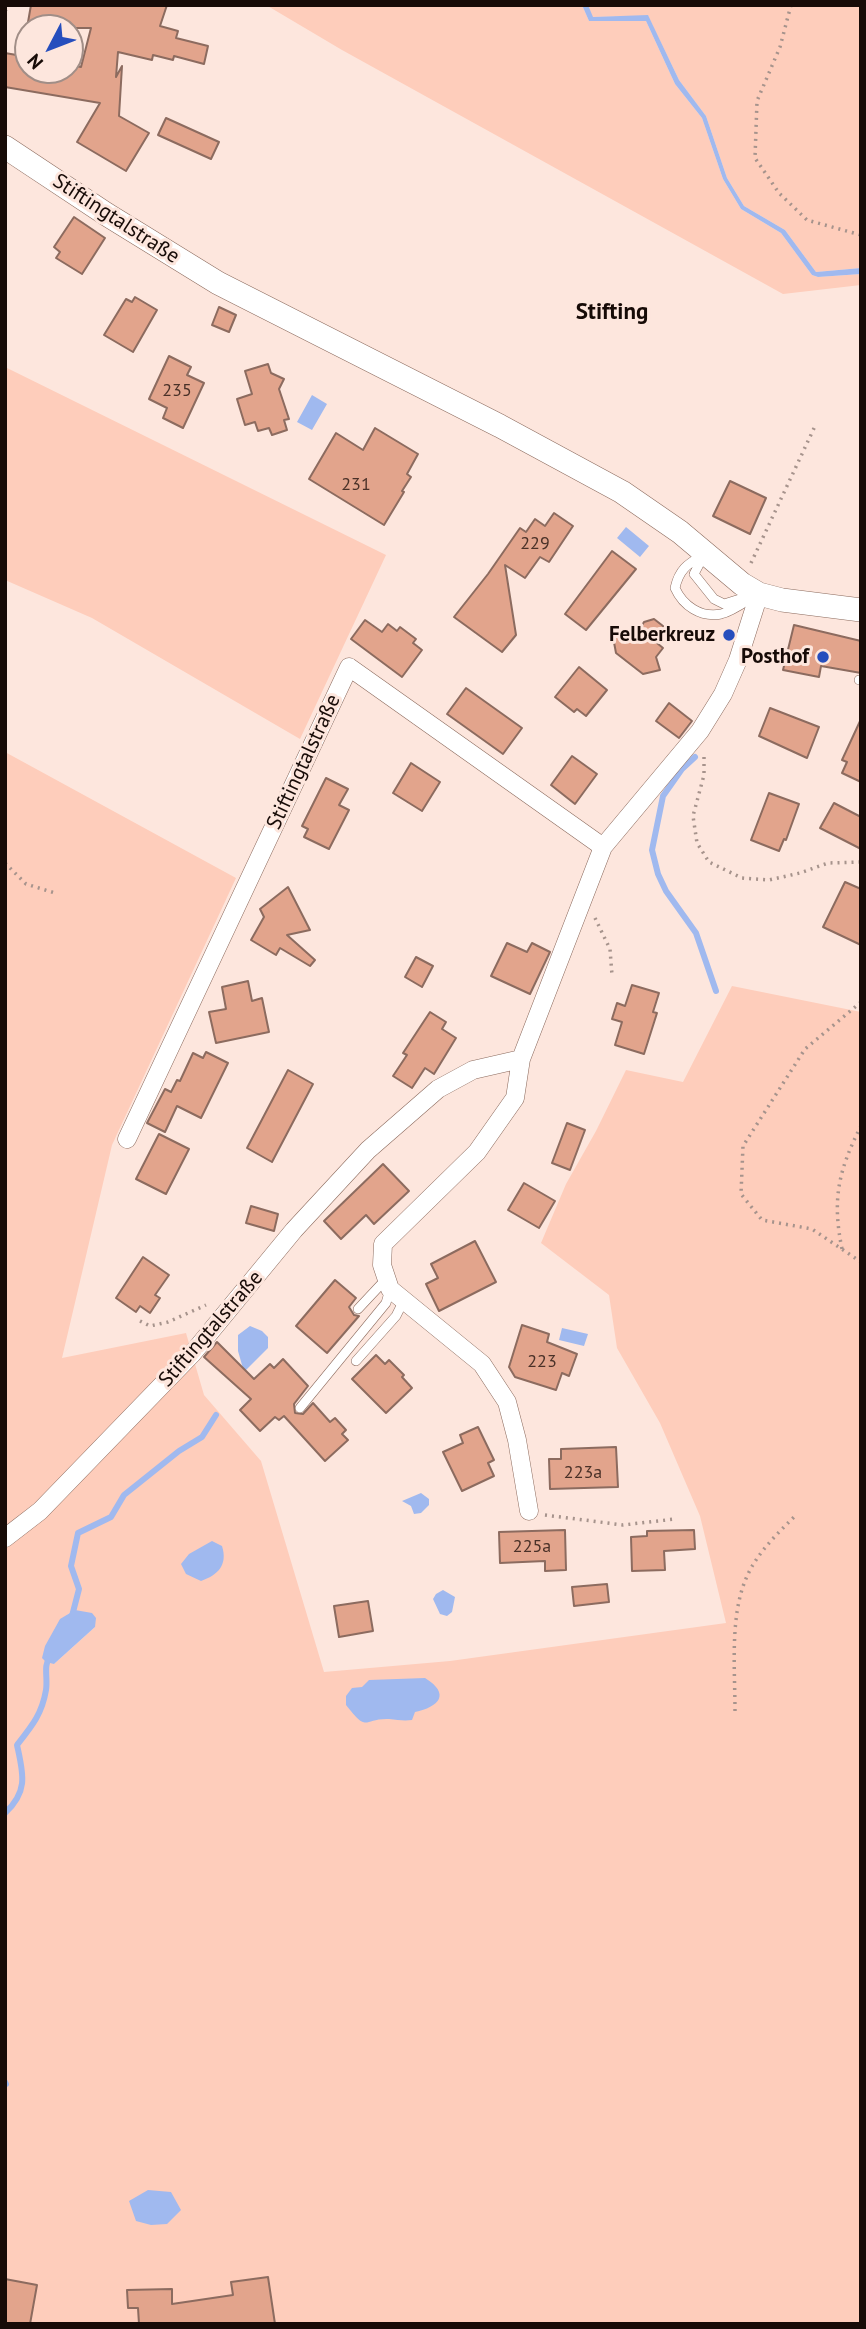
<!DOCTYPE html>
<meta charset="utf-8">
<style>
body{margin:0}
#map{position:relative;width:866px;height:2329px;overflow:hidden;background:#fde6dd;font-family:"PT Sans",sans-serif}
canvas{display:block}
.frame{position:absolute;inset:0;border:7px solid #170b07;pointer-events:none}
.north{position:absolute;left:14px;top:14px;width:70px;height:70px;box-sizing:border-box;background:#fde6dd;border:2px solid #a18e87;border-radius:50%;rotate:228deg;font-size:19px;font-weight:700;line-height:28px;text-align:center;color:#170b07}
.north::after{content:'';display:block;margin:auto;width:24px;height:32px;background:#264ebd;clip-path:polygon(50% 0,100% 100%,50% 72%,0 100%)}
</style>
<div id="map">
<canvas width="866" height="2329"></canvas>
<div class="frame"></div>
<div class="north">N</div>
</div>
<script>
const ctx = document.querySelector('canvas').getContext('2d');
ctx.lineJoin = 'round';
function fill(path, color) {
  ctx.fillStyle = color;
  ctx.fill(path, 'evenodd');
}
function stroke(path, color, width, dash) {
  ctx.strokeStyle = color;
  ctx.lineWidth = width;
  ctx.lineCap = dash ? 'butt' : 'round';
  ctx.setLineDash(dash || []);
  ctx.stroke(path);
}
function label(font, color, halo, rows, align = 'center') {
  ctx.font = font + ' "PT Sans",sans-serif';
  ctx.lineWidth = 6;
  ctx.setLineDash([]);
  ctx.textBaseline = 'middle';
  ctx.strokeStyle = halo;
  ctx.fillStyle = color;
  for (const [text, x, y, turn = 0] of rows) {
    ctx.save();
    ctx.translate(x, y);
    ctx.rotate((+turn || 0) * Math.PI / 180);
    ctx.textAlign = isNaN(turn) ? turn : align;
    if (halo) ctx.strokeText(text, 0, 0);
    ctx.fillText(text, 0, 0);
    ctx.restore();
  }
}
const green = new Path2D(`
 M266 5H582L589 21H646L675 84 702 118 723 179 741 209 781 233 812 275 818 277 861 274V285L783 294 342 50Z
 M588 5H861V268L816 272 785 230 744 206 727 178 706 116 679 80 648 16 592 17Z
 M5 367 386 555 300 739 92 618 5 580Z
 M5 752 236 878 112 1145 62 1358 186 1333 204 1395 261 1461 324 1672 450 1661 726 1623 700 1516 660 1423 617 1348 609 1295 541 1243 566 1184 596 1131 626 1070 683 1082 732 986 861 1012V2324H5ZM72 1613 95 1627 54 1664 68 1614Z`);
const water = new Path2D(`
 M582 5H588L593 17 648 15 679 80 706 116 727 178 744 206 785 230 816 272 861 268V274L818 277 812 275 781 233 741 209 723 179 702 118 675 84 646 21H589Z
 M312 395 327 404 312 430 297 422Z
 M626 527 649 546 640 557 617 538Z
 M250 1326 262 1331 268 1337V1348L244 1372 238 1351V1335Z
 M562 1328 588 1334 584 1346 559 1340Z
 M421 1493 429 1499V1505L421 1513 414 1514 411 1506 402 1501Z
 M212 1541 222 1546C228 1565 218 1575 201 1581L186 1574 181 1564 189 1554Z
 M443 1590 455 1597 452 1612 447 1616 440 1614 433 1599 436 1594Z
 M75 1610 92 1613 96 1618 95 1627 54 1664 46 1662 42 1658 45 1646 60 1619Z
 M425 1678C451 1694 439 1707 415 1712L412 1720C404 1721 398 1720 389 1719 362 1718 369 1734 346 1705V1696L352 1688 362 1687 369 1680Z
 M148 2190 171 2192 181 2210 167 2224 151 2225 136 2221 129 2201Z`);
const stream = new Path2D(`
 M695 757 682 769 663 796 652 850 658 874 666 891 696 933 716 991
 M72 1616 79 1589 71 1566 78 1533 111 1517 124 1495 179 1451 202 1437 216 1415
 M5 1813C29 1791 23 1773 17 1745 32 1726 42 1714 46 1690 48 1678 43 1666 50 1656
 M5 2082 6 2084`);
const building = new Path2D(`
 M31 5H167L160 26 178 31 176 38 208 46 204 64 174 56 173 60 153 55 152 60 118 52 116 77 122 66 119 116 149 133 126 171 77 142 100 103 5 87V53L28 57V70H70V65L81 67 91 28H27Z
 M166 118 219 142 211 159 158 135Z
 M74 217 105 238 82 274 56 258 60 252 54 247Z
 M135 297 157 310 133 352 104 335 126 299 132 302Z
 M219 307 236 315 229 332 212 325Z
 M169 356 191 367 187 375 204 383 183 428 163 418 167 408 149 399Z
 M268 364 271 373 284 379 279 389 289 419 284 420 287 430 272 435 269 428 258 431 255 422 245 425 237 399 252 394 245 371Z
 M375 428 418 454 407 474 411 477 402 491 404 492 384 525 309 479 336 433 363 450Z
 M730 481 766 498 750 534 713 516Z
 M554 513 573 526 549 562 540 557 525 578 505 565 516 635 502 652 454 617 488 574 520 528 526 532 535 519 545 526Z
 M612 551 636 569 586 630 565 614Z
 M654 619 663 626 665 634 657 643 663 648 656 657 660 670 643 674 616 653 613 637 638 632 644 622Z
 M365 620 382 632 388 624 397 631 400 627 416 639 413 643 422 650 402 677 351 639Z
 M794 625 861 641V673L821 666 819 677 783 670Z
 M579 667 607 690 586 716 577 709 574 712 555 697Z
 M466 688 522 728 503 754 447 714Z
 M669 703 692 721 679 738 656 721Z
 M770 708 819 727 807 758 759 736Z
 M861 719V782L842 773 847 762 842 760Z
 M572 756 597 774 575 804 551 785Z
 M411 763 440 782 422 811 393 793Z
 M326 778 348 789 339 805 349 810 329 849 304 837 308 829 302 826Z
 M769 793 799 804 786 840 784 839 779 851 751 840Z
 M834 803 861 817V849L820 828Z
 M845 882 861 889V945L823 927Z
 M288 887 310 930 287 935 315 960 310 966 280 948 276 955 251 940 264 917 260 909Z
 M507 943 527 952 532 943 550 952 530 994 491 976Z
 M416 957 433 966 422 987 405 977Z
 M248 981 252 1001 262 998 269 1032 216 1043 209 1012 226 1009 222 987Z
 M632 985 659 993 653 1012 657 1013 644 1054 615 1045 622 1022 612 1019 617 1003 625 1006Z
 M430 1012 446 1022 442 1029 456 1038 434 1074 425 1068 412 1088 393 1076 407 1055 403 1053Z
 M206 1052 228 1063 201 1118 177 1106 165 1132 147 1123 165 1089 171 1092 177 1080 180 1081 193 1053 203 1058Z
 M288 1070 313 1084 272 1162 247 1148Z
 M567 1123 585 1130 570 1170 552 1163Z
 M159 1134 189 1149 166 1194 136 1179Z
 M383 1164 409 1191 374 1224 366 1215 341 1239 324 1221Z
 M524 1183 555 1201 539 1228 508 1210Z
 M251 1206 278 1214 274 1231 246 1223Z
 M475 1241 496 1282 439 1311 426 1284 438 1278 431 1264Z
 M143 1257 169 1275 155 1295 160 1298 150 1313 140 1306 136 1312 116 1298Z
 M335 1280 356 1298 349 1307 354 1315 359 1316 327 1353 296 1326Z
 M522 1325 549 1334 547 1342 577 1354 569 1376 562 1373 556 1390 515 1377 509 1367Z
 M217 1342 254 1379 270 1364 274 1368 283 1359 308 1386 294 1404 295 1413 303 1414 313 1403 330 1422 335 1418 346 1430 342 1434 348 1440 325 1461 284 1416 279 1420 275 1417 260 1431 240 1410 251 1399 204 1357Z
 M376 1355 385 1364 389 1360 404 1375 402 1377 412 1388 386 1413 352 1379Z
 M478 1427 494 1460 488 1463 494 1476 462 1491 443 1452 463 1443 460 1435Z
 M616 1447 618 1487 550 1489 549 1459H561V1449Z
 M565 1530 566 1570 545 1571V1561L500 1563 499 1532Z
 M694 1530 695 1549 664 1551 665 1570 632 1571 631 1537 647 1536V1531Z
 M607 1584 609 1602 574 1606 572 1587Z
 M368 1601 373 1631 339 1637 334 1606Z
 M268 2277 275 2324H139L138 2308H128L127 2290 172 2289V2304L233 2295 231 2282Z
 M5 2279 37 2285 30 2324H5Z`);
const path = new Path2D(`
 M791 5 780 47 757 101 755 158 779 193 807 220 861 235
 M5 11 10 5
 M751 563 816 424
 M704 757V775L693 816 697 843 709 862 742 878 769 880 800 873 828 863 861 862
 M5 863 26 884 55 893
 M595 918 610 949 612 975
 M861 1002 805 1049 743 1146 741 1194 762 1220 812 1229 861 1262
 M842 1249C832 1200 838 1171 861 1126
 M140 1321 150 1326 168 1322 206 1305
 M545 1515 623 1525 675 1519
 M735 1711C735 1670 730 1619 745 1581 755 1555 776 1535 795 1516`);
const service = new Path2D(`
 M703 555C687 564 679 570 675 588 683 606 701 618 721 614 733 611 746 601 756 595
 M704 555 694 574 714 599 724 604 743 598
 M859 680H861
 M358 1309 387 1278
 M356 1361 396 1316 404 1300
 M300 1408 386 1303 390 1289`);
const minor = new Path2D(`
 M127 1139 349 667 603 847
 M529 1511 517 1440 507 1402 482 1364 390 1289 382 1265 383 1244 477 1152 515 1098 521 1059 603 847 700 731 723 694 738 660 759 594
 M5 1538 40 1511 192 1354 294 1230 368 1150 438 1089 473 1070 521 1059`);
const tertiary = new Path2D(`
 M5 147 106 214 218 283 500 426 622 492 680 532 742 584 759 594 782 600 861 610`);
const markers = [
 [729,635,7,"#264ebd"],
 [823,657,7,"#264ebd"]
];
const numberNames = [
 ["235",177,391],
 ["231",356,485],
 ["229",535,544],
 ["223",542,1362],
 ["223a",583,1473],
 ["225a",532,1547]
];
const streetNames = [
 ["Stiftingtalstraße",116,219,33],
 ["Stiftingtalstraße",304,762,-65],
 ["Stiftingtalstraße",211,1329,-49]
];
const poiNames = [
 ["Felberkreuz",715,635],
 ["Posthof",809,657]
];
const neighbourhoodNames = [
 ["Stifting",612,312]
];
fill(green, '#fecdbb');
fill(water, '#a0b9ef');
stroke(stream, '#a0b9ef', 6);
fill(building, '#e2a48c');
stroke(building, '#8c6b5f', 2);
stroke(service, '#8b6a5d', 10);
stroke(minor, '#8b6a5d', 19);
stroke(tertiary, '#8b6a5d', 24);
stroke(path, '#a6938c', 3.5, [2, 5]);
stroke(service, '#fff', 9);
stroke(minor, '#fff', 18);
stroke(tertiary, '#fff', 23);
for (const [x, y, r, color] of markers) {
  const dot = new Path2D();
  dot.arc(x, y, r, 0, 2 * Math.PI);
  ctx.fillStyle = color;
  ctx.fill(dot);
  stroke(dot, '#fde6dd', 2.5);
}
label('18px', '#4a3128', null, numberNames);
label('21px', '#170b07', '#fde6dd', streetNames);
label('bold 21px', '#170b07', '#fde6dd', poiNames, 'right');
label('bold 23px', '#170b07', '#fde6dd', neighbourhoodNames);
</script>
